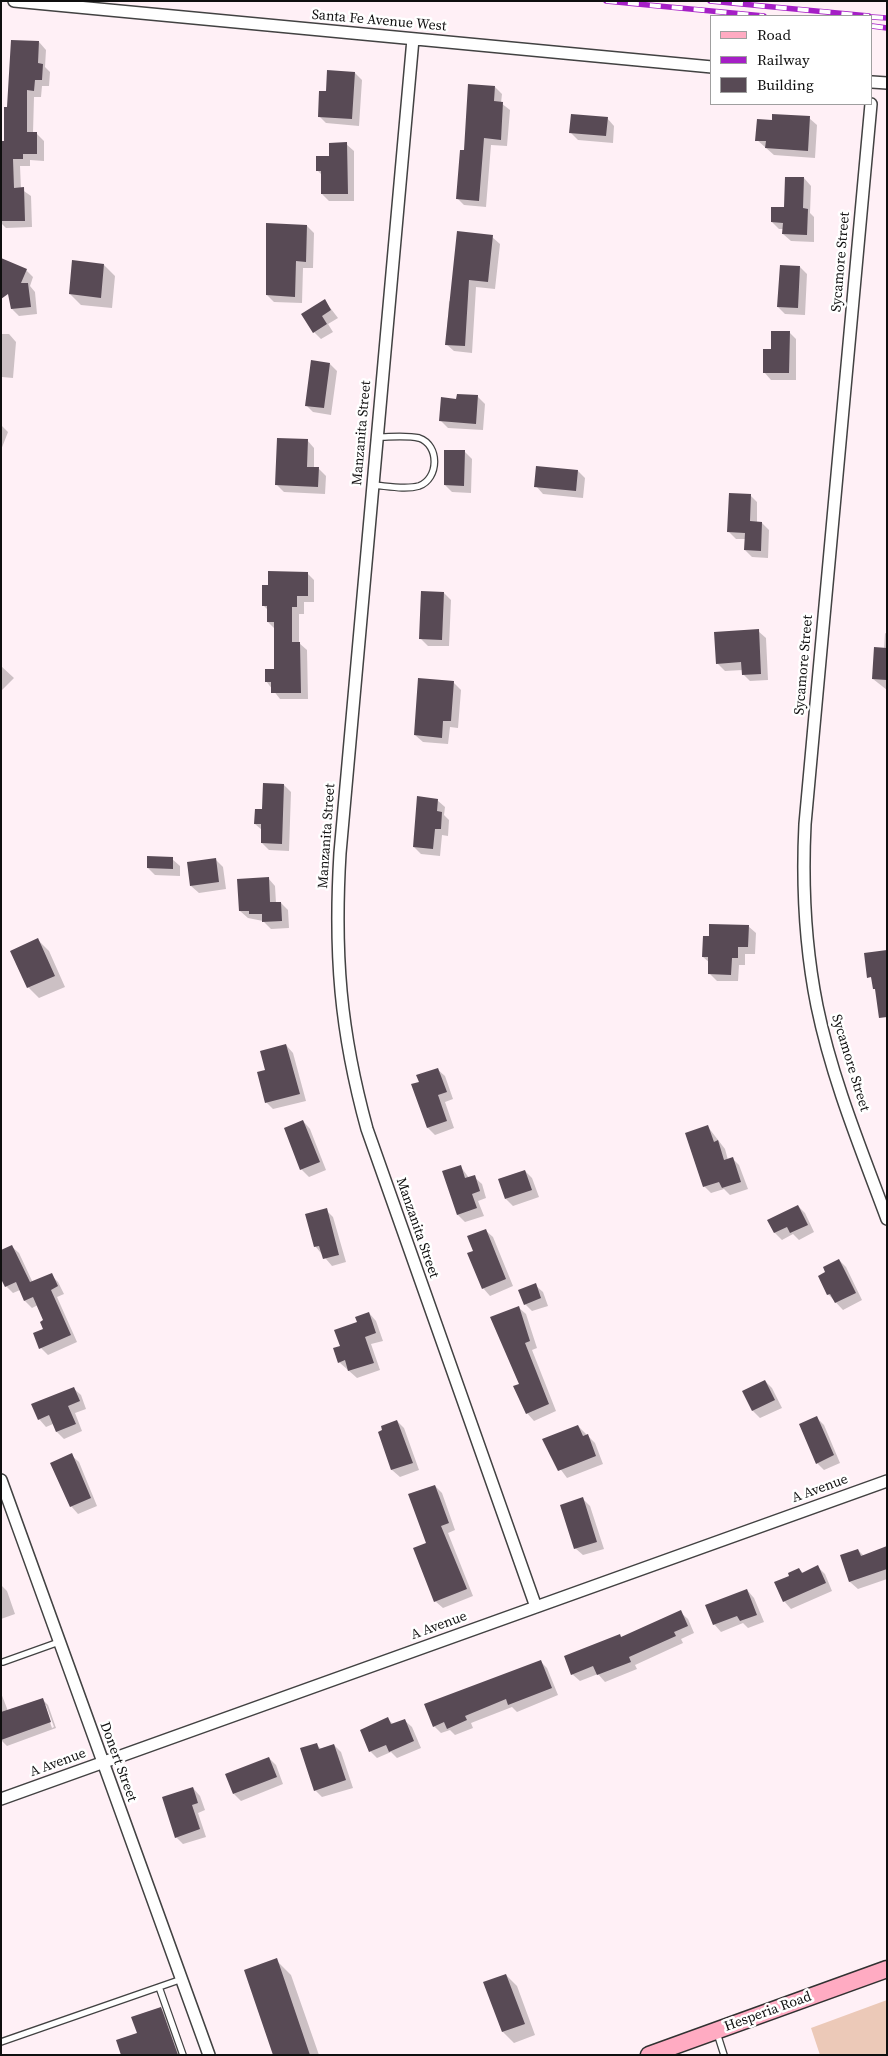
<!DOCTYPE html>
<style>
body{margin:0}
#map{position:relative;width:888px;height:2056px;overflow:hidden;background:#fff0f6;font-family:"Source Serif 4",serif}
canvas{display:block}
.frame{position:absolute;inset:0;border:2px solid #0f0f0f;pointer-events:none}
.legend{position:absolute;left:710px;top:15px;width:162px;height:90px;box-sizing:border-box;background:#fff;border:1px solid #9f9f9f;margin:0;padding:6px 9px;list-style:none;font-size:15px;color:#0f0f0f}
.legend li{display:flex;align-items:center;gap:10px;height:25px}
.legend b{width:25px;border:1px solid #9f9f9f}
</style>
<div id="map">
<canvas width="888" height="2056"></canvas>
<div class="frame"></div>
<ul class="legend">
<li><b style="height:6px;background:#ffabc2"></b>Road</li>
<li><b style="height:6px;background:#a51fc6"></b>Railway</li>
<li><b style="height:14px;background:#584a55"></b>Building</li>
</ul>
</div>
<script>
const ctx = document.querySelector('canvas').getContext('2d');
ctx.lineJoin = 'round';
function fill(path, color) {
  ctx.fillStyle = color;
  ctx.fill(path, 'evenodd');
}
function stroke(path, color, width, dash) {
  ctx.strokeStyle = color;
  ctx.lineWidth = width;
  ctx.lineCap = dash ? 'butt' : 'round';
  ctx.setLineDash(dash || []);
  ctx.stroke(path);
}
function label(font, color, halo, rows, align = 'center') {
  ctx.font = font + ' "Source Serif 4",serif';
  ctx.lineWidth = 5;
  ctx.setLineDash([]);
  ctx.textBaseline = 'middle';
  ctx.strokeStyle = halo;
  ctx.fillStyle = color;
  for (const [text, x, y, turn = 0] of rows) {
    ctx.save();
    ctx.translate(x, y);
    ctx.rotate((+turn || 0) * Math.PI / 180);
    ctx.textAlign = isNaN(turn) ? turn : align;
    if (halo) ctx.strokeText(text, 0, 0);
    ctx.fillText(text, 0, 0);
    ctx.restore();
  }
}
const green = new Path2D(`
 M887 2000V2055H820L811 2028Z`);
const shadow = new Path2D(`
 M39 42 46 50 45 67 50 72 49 86H42L41 97H34L33 133 37 134 44 141V161L30 160V166H20L21 189 31 196 32 227 6 228 1 223V142H5L9 108Z
 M355 73 362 80 359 126 326 123 319 116 327 92Z
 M495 87 502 94 501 103 510 110 507 146 491 145 486 207 464 205 457 198 465 151Z
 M607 118 614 126 613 143 578 140 570 132Z
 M809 118 817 125 815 158 774 155 757 140 773 121Z
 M346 144 354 151V201H329L322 194V175L317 170Z
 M804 178 811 186 810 213 814 217V242L791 241 783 234 784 229H779L772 222 785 209Z
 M267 224 307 226 314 233 313 268H303L302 303 274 302 267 295Z
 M492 237 500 244 495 289 476 287 472 353 454 351 446 344 449 302Z
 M104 265 115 276 112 308 81 305 70 294Z
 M800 267 807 274 805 315 785 314 778 307Z
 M26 270 33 277 30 286 35 292 37 314 19 316 12 309 9 289Z
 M325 301 338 318 328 324 333 332 321 339 314 332Z
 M789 332 796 339V380H771L764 372 772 350Z
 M1 334H9L16 342 13 378 2 377 1 384Z
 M330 364 337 371 331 415 313 412 306 405Z
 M477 396 485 404 483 430 448 428 440 420 458 400Z
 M1 425 8 432 1 450Z
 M307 440 314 448V468H318L326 476 325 494 284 492 277 485Z
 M464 451 472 459 471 493 452 492 445 485Z
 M578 471 585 478 583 498 543 494 536 486Z
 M750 495 757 502V523H762L769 530 768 558 752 557 745 550 746 539H736L728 531Z
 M307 573 314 580V602H304V614H299V643L307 650 308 699H280L266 681 276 671 275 629 268 622V610L264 606 269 586Z
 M444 593 451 600 449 646H428L420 638Z
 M758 631 766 638 768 680 750 681 743 674V670L725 671 717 663Z
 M885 633 887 634V690L873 679 884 649Z
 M1 666 14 678 1 691Z
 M453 682 461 690 458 728 450 727 448 744 423 742 415 735Z
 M284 785 291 792 289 851 269 850 262 843V830L255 824Z
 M437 800 445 807 444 815 449 820 448 836 442 835 440 856 421 854 414 847Z
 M172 859 180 866V876L155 875 148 868Z
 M215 859 223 867 226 889 199 893 191 886Z
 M268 878 275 886 276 903H281L288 910 289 928 271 929 263 921 248 918 240 911Z
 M748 926 756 933 755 954H745V965H739L738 981H717L709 973 710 963 703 957 710 937Z
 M38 940 49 951 65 987 39 998 28 987Z
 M286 1045 293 1053 306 1101 273 1109 266 1102 267 1071Z
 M437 1069 445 1076 453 1099 445 1102 454 1128 435 1135 428 1128Z
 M303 1121 310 1129 326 1170 309 1177 301 1169 285 1128Z
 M708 1127 725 1149 728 1160 732 1158 739 1165 748 1189 730 1195 724 1189 711 1193 704 1186Z
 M461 1167 469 1178 474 1177 482 1184 486 1198 478 1201 484 1216 465 1222 458 1215Z
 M525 1171 532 1178 539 1197 513 1206 506 1199Z
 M798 1206 805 1213 814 1232 799 1240 793 1234 782 1240 775 1233 769 1220Z
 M326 1210 333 1217 346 1262 332 1266 315 1246Z
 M485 1230 493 1237 513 1286 490 1296 483 1288 474 1251Z
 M11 1246 19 1253 33 1283 51 1275 58 1282 64 1294 57 1297 77 1342 48 1355 41 1348 45 1321 38 1305 32 1308 25 1301 20 1290 13 1293 6 1286Z
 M839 1260 846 1267 862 1300 843 1310 828 1294Z
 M535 1285 543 1292 548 1306 532 1311 525 1304Z
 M518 1307 526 1314 537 1348 532 1350 556 1411 534 1421 527 1413 520 1384Z
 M369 1313 376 1321 383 1341 371 1344 380 1370 357 1378 339 1362 341 1347 358 1323Z
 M765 1381 772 1388 782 1408 760 1418 753 1411 744 1391Z
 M73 1388 81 1395 86 1409 75 1413 82 1431 64 1439 57 1432 53 1424 46 1427 39 1419Z
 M817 1418 824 1425 840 1463 824 1470 817 1463Z
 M397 1421 404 1428 419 1470 400 1477 392 1470 379 1432Z
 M578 1426 595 1443 603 1464 567 1478 550 1455 543 1440Z
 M71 1455 79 1462 97 1506 78 1514 71 1506Z
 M435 1486 442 1493 455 1530 448 1533 473 1596 443 1608 435 1601 428 1544Z
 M583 1499 590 1506 604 1549 583 1555 575 1548Z
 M887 1548V1579L858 1589 850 1582 841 1556 858 1550 864 1556Z
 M818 1567 825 1574 832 1591 791 1609 784 1601 791 1576 799 1569 803 1573Z
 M1 1585 7 1591 15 1614 1 1619Z
 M747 1590 754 1598 764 1622 748 1628 743 1623 721 1632 714 1624Z
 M680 1612 688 1619 694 1633 681 1639 683 1643 635 1665 637 1669 605 1682 598 1674 580 1681 572 1674 622 1638Z
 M540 1661 547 1668 558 1695 517 1712 512 1707 471 1723 473 1728 455 1735 450 1730 441 1733 434 1726 425 1705Z
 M1 1693 8 1711 42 1699 48 1705 56 1728 7 1746 1 1740ZM44 1705H46L54 1727 52 1728Z
 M388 1719 394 1725 404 1720 412 1727 421 1748 397 1758 391 1752 377 1758 370 1751Z
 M316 1744 321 1749 334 1745 341 1752 353 1788 322 1797 315 1790Z
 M269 1758 276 1765 283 1784 241 1801 234 1794Z
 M193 1788 200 1796 205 1810 198 1813 206 1837 183 1844 176 1837Z
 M276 1960 291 1975 319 2055H274Z
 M506 1975 517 1986 535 2035 514 2043 503 2032Z
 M160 2008 172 2019 184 2055H123Z`);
const building = new Path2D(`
 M11 40 39 41 38 63 43 64 42 80H35L34 91 27 90V132H37V154H23V159H13L14 188 24 187 25 221H1V141H4V107H7Z
 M327 70 355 72 352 119 318 117 319 91H326Z
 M468 84 495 86 494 101 503 102 501 140 484 138 479 201 456 199 460 150H464Z
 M571 114 608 117 606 136 569 133Z
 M772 114 810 116 808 151 765 148 766 141H755L757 119 772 120Z
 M347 142 348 194H321V171H316V156H329V143Z
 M785 177H804L803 208 808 209 807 235 782 234 783 223 771 222V207H784Z
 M266 223 307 225 306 262 296 261 295 297 266 295Z
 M457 231 493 235 488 282 469 280 465 346 445 345Z
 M1 258 27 269 21 283H28L31 307 11 309 8 294 1 299Z
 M72 260 104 264 101 298 69 294Z
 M780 265 800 266 798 308 777 307Z
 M325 299 331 310 322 316 327 324 313 333 301 314Z
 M771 331H790L789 373H763V349H771Z
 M311 360 330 363 324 408 305 406Z
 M457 394 478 395 476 424 439 421 441 397 456 399Z
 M277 438 308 439 307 467H319L318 487 275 485Z
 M444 450H465L464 486 444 485Z
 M536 466 578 470 576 491 534 487Z
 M729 493 751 494 750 521 762 522 761 551 744 550 745 533 727 532Z
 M268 571 308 572V596H297V607H292V642H300L301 693H271V682H265V669H274V622H267V606H262V585H268Z
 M421 591 444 592 442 640 419 639Z
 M759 629 761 674 742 675 741 662 716 664 714 632Z
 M874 647 887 648V680L872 679Z
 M418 678 454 681 451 721H443L442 738 414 735Z
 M263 783 284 784 282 844 261 843V824H254L255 809H262Z
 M417 796 438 799 437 811 442 812 441 829H435L433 849 413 847Z
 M147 856 173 857V869L147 868Z
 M216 858 219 882 190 886 187 862Z
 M269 877 270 902H281L282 921 262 922V914H249V911H239L237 879Z
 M709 924 749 925 748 947H738V958H732L731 975 708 974V957H702L703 936H709Z
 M38 938 55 976 27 988 10 951Z
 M887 950V1017L879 1018 875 989H873L871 977 867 978 864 953Z
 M286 1044 300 1094 265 1103 257 1072 265 1070 260 1051Z
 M438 1068 447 1092 438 1095 447 1121 427 1128 411 1084 419 1082 416 1075Z
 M303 1120 320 1162 300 1170 284 1128Z
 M708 1125 714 1142 718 1140 724 1160 733 1157 741 1182 722 1188 719 1182 703 1187 685 1133Z
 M461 1165 465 1178 475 1175 480 1191 472 1194 477 1208 457 1215 442 1171Z
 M525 1170 532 1190 505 1199 498 1179Z
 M798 1205 808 1225 790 1233 787 1227 774 1233 767 1220Z
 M327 1208 339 1255 323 1259 319 1246 314 1247 305 1214Z
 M486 1229 506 1279 482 1289 467 1253 473 1251 467 1236Z
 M12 1245 30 1282 52 1273 58 1286 51 1290 71 1335 39 1349 33 1333 43 1329 40 1322 43 1320 33 1297 24 1301 16 1282 5 1287 1 1279V1250Z
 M839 1259 856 1293 835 1303 830 1294 827 1295 818 1276 825 1272 823 1267Z
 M536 1283 541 1298 524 1305 518 1290Z
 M519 1306 530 1341 525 1343 549 1404 526 1414 513 1386 519 1384 490 1317Z
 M369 1312 376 1333 365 1337 374 1363 348 1371 345 1360 338 1363 333 1348 340 1346 334 1330 357 1322 355 1317Z
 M765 1380 775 1400 752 1411 742 1391Z
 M74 1387 80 1401 68 1406 76 1424 56 1432 49 1415 38 1420 31 1404Z
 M817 1416 834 1455 816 1464 799 1424Z
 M397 1420 413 1463 391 1470 378 1432 382 1430 381 1426Z
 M578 1425 583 1436 588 1434 596 1456 558 1471 542 1439Z
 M72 1453 91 1498 70 1507 50 1463Z
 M435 1485 449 1523 441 1526 467 1589 434 1602 413 1548 426 1543 408 1494Z
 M583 1497 597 1542 574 1549 560 1505Z
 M887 1546V1569L849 1582 840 1555 858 1549 861 1556Z
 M818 1565 826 1583 783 1602 774 1582 789 1576 788 1573 799 1568 802 1573Z
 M747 1589 757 1615 740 1621 737 1616 713 1625 705 1605Z
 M681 1610 688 1626 674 1632 676 1636 629 1657 631 1662 597 1675 593 1666 571 1675 564 1656 620 1634 621 1637Z
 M541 1660 552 1688 508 1705 506 1699 465 1716 467 1720 447 1729 444 1722 433 1727 424 1704Z
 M43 1698 51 1722 1 1740V1712Z
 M388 1717 391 1724 405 1719 414 1741 389 1752 386 1745 369 1752 360 1730Z
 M317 1743 319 1749 334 1744 346 1780 314 1791 300 1748Z
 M269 1757 277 1777 233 1794 225 1774Z
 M193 1787 198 1803 192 1805 200 1829 175 1838 162 1797Z
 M277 1958 310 2055H273L244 1970Z
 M506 1974 525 2024 502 2032 483 1982Z
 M161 2007 178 2055H121L116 2040 137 2033 131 2017Z`);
const service = new Path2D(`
 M373 485C387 486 405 490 419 486 439 479 440 445 419 438 407 435 390 437 377 437
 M3 1662 59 1642
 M159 1987 183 2055
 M717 2033 724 2055
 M1 2042 182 1979`);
const minor = new Path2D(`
 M14 1 712 67
 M413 39 340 853C334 954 340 1031 367 1129L536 1607
 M872 82 887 83
 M871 104 805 824C802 885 805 946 817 1006 832 1079 861 1149 887 1219
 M1 1480 209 2055
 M1 1799 887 1481`);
const secondary = new Path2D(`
 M649 2055 887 1969`);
const rail = new Path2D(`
 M606 1 764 16
 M710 1 869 16
 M872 17 887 18
 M872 26 887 28`);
const streetNames = [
 ["Santa Fe Avenue West",379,21,5],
 ["Sycamore Street",841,262,-85],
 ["Manzanita Street",362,433,-85],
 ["Sycamore Street",804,665,-85],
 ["Manzanita Street",327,836,-86],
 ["Sycamore Street",850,1063,73],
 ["Manzanita Street",417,1228,71],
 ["A Avenue",820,1489,-20],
 ["A Avenue",439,1626,-20],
 ["Donert Street",118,1762,70],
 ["A Avenue",58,1763,-20],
 ["Hesperia Road",768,2012,-20]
];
fill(green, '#ecc9b8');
fill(shadow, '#0003');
fill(building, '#584a55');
stroke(service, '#424242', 8);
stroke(minor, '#424242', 14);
stroke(secondary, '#313131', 19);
stroke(service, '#fff', 5.5);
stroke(minor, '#fff', 11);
stroke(secondary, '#ffabc2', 16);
stroke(rail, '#a51fc6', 5.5);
stroke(rail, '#fff', 4, [11]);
label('14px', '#0f0f0f', '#fff', streetNames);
</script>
